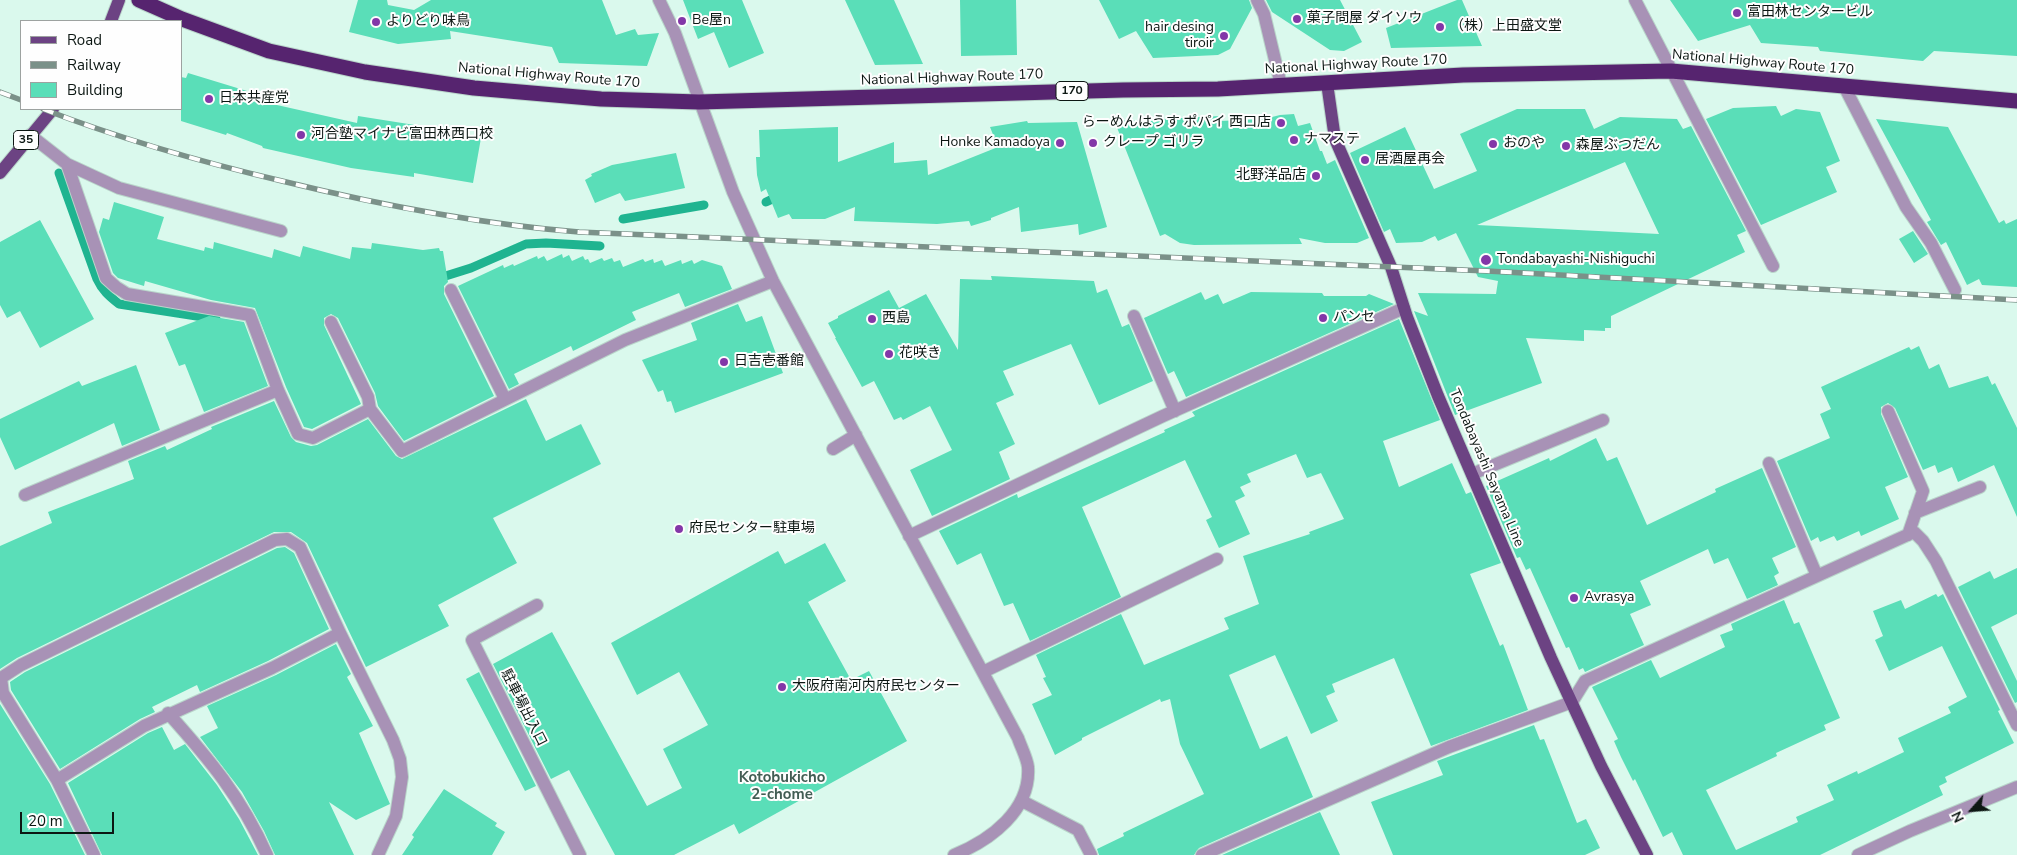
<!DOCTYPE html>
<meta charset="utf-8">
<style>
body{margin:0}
#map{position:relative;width:2017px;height:855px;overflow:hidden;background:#daf9ed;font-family:"Nunito Sans",sans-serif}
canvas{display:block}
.legend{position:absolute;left:20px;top:20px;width:162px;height:90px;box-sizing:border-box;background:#fefefe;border:1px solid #9da2a0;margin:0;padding:6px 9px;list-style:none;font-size:15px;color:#0c1713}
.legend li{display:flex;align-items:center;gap:10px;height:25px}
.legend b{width:25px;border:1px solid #9da2a0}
.north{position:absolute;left:1947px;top:785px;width:50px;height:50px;-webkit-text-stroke:4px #fefefe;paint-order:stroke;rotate:244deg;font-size:14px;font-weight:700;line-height:20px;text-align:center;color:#0c1713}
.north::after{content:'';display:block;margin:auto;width:18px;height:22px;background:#0c1713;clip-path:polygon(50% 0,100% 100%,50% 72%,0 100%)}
.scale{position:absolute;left:20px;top:812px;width:94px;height:22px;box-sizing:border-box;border:2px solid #0c1713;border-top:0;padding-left:6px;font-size:15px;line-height:18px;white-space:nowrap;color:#0c1713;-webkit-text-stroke:4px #fefefe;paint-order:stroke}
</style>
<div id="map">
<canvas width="2017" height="855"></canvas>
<ul class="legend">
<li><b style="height:6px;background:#6c4383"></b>Road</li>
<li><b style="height:6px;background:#7b9189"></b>Railway</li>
<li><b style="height:14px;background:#5adeb8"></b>Building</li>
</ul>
<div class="north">N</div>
<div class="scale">20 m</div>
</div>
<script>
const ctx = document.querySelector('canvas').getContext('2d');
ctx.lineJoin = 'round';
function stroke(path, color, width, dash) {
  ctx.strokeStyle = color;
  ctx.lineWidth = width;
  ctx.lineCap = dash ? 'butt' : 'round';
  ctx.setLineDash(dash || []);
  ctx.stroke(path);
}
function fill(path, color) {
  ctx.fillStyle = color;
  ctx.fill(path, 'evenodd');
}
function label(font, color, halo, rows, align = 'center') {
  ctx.font = font + ' "Nunito Sans","Noto Sans JP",sans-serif';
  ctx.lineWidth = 4;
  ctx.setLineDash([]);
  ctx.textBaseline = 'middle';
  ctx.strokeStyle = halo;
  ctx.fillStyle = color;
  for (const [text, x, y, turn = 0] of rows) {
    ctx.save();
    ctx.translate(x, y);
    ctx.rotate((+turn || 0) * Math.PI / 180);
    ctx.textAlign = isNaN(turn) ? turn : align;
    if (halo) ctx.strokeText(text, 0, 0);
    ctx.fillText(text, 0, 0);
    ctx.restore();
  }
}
const stream = new Path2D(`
 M59 173 97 279C102 290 109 296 119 304L216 319
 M766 202 781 195
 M623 219 704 205
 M436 279 471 268 526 244 546 243 600 246`);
const building = new Path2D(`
 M358 0H387L388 5 414 10 431 0H602L616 35 635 29 638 35 659 33 647 66 559 63 552 47 450 31 451 39 398 44 349 32Z
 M683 0H742L764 53 729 68 714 32 698 39Z
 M845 0H894L923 64 875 65Z
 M960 0H1016L1017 55 961 56Z
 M1099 0H1249L1252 8 1230 49 1218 55 1153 58 1136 31 1119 39Z
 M1266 0H1340L1362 42 1344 51 1330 50 1272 12Z
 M1457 0H1462L1482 46 1391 48 1386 28Z
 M1670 0H2017V56L1934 51 1923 61 1820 51 1818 47 1761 43 1750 25 1698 41Z
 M188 73 270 98 268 103 357 123 358 116 421 126V128L481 138 473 183 414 173V177L351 168 263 148 262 146 227 133 226 135 181 121V77L186 78Z
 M1776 106 1781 116 1796 109 1820 112 1840 161 1826 167 1837 192 1761 225 1706 119 1733 108Z
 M1517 109H1585L1594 129 1620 117 1677 119 1683 129 1691 126 1746 231 1737 235 1745 252 1611 316V328H1605V331L1584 330V341L1526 338 1542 383 1455 415 1414 311 1428 316 1418 293 1496 294 1498 281 1478 277 1456 233 1438 241 1435 236 1422 242 1396 243 1390 229 1384 232 1350 153 1405 127 1434 189 1477 171 1460 134ZM1625 162 1659 234 1477 225Z
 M1294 114 1298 126 1310 123 1320 151H1322L1327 164 1335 160 1369 238 1357 243H1325L1299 238 1302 244 1194 245 1180 243 1165 234 1160 236 1114 120 1162 121V119L1220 116V121L1264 119 1280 115Z
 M1876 119 1948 127 1999 223 2004 220 2006 224 2017 219V287L1982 285 1979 279 1967 285 1946 242 1941 245 1927 222 1931 220Z
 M1027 121 1028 123 1077 122 1107 227 1079 235 1078 224 1021 232 1019 207 991 218V220L971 226 969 221 937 224 854 221 855 207 825 219H792L789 214 778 218 766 189 761 192 757 175 756 157H760L759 130 838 127V162L894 142V163L927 160 928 175 998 147 990 127Z
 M676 153 685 188 625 201 620 193 595 203 585 180 592 176 591 174 612 165Z
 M114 202 164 217 157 239 204 251 205 247 213 249 214 242 272 258 274 249 300 257 303 246 350 259 352 247 371 249 372 243 423 250 439 248 440 251H443L448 282 444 286V294L494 396 404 441 378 406 375 393 338 318 331 314 324 318V325L361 404 312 429 304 427 286 387 255 308 211 300 145 281 144 286 118 278 113 273 99 232 103 218 109 220Z
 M40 220 94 319 40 348 20 311 7 318 0 305V242Z
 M1913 231 1928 254 1914 263 1899 239Z
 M562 254 563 258 569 255 572 261 583 256 585 260 588 259 590 263 602 258 604 261 612 258 614 262 620 260 623 267 643 259 645 262 653 259 654 263 662 260 665 266 681 260 682 264 692 260 694 264 702 260 722 266 732 289 685 307 679 293 632 312 636 320 573 351 571 346 514 374 519 384 509 389 458 286 503 265 504 268 513 264 514 266 537 256 538 259 544 256 547 261Z
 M991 276 1094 281 1097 293 1107 289 1122 327 1129 324 1153 381 1099 405 1071 344 1003 371 1014 395 996 403 1015 444 999 452 1010 479 932 516 910 470 952 450 930 406 903 420 901 417 894 420 874 381 862 387 835 338H836L828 323 838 318V316L889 290 899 308 926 294 958 350 960 279 992 280Z
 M1201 292 1205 300 1218 294 1223 304 1251 292 1322 293 1324 296H1366L1369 294 1394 304 1186 397 1174 371 1168 374 1144 318Z
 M738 304 746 322 762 316 783 373 675 413 671 401 667 402 663 390 658 392 642 360 697 340 691 323Z
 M209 316 244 322 268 386 204 412 185 364 179 366 165 333Z
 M1399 319 1440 420 1383 441 1399 487 1452 463 1466 494 1471 492 1501 563 1470 574 1500 646 1503 644 1528 710 1431 746 1394 658 1332 684 1335 692 1326 696 1338 721 1311 734 1275 655 1229 675 1260 749 1287 736 1313 797 1199 848 1194 855H1099L1097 849 1124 836 1123 833 1204 794 1180 744 1170 699 1161 702 1160 699 1082 738V740L1055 755 1032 704 1052 695 1043 678 1046 677 1036 655 1121 614 1144 665 1229 629 1224 618 1259 604 1243 556 1310 534 1309 532 1344 519 1321 473 1307 478 1296 454 1247 474 1251 482 1240 487 1245 496 1235 501 1250 534 1219 548 1206 520 1212 517 1185 460 1082 507 1121 597 1030 641 1013 603 1004 606 981 553 957 565 939 531 1017 494 1018 498 1165 432 1164 430 1195 416 1192 412Z
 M1919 346 1929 369 1939 364 1949 388 1988 376 1992 385 1995 383 2017 428V517L1994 465 1958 482 1952 467 1938 473 1935 465 1923 470 1895 408 1888 403 1881 407V414L1908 477 1885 487 1899 519 1861 536 1859 531 1837 541 1834 536 1820 542 1818 537 1811 541 1777 461 1830 438 1820 414 1831 409 1821 387 1909 347 1911 350Z
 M136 365 160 430 122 446 114 423 15 470 0 437V419L79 381 82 386Z
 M526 399 546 441 581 424 601 464 493 518 517 563 438 605 449 626 366 667 307 543 291 532H274L17 658 0 669V546L52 523 48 512 134 479 128 461 165 446 167 450 212 429 211 427 274 401 291 437 296 442 311 446 317 445 368 419 396 456 402 459Z
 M1596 438 1607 461 1617 457 1647 525 1716 492 1715 489 1762 468 1796 547 1772 558 1779 573 1774 576 1778 585 1747 599 1728 558 1714 564 1708 549 1640 581 1651 605 1630 614 1644 645 1585 672 1583 668 1579 670 1569 647 1566 648 1530 568 1526 570 1520 557 1517 558 1486 486 1549 458 1550 461Z
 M825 543 846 581 808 602 851 680 869 671 907 741 739 834 734 824 674 855H615L569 770 551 779 493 664 552 632 647 806 682 788 663 749 708 725 679 672 637 695 611 643 778 551 785 564Z
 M285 547 294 553 329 629 268 661 200 692 197 685 152 707 155 712 140 719 60 769 11 690 10 682 25 672 277 548Z
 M2017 568V614L1991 627 2017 681V702L2015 703 1958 587 1990 571 1994 579Z
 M1936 594 1938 597 1943 594 2000 710 1998 711 2014 743 1945 777 1947 782 1939 786 1943 795 1820 855H1683L1672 832 1663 837 1635 779 1633 781 1621 757 1614 741 1618 739 1592 687 1651 660 1660 678 1725 647 1720 635 1733 630 1731 624 1784 600 1794 624 1799 622 1840 718 1824 725 1826 730 1776 753 1777 756 1706 790 1736 850 1798 822 1796 817 1834 800 1827 785 1857 771 1858 774 1904 752 1898 738 1951 713 1948 707 1967 697 1942 646 1889 671 1875 640 1883 636 1873 611 1901 600 1905 609Z
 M336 644 351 674 347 677 373 726 359 733 390 804 356 820 329 802 354 855H275L264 831 242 792 200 737 218 728 207 706 276 675Z
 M479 672 536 786 525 791 466 679Z
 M0 704 50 784 85 855H0Z
 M1534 725 1540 740 1544 739 1577 823 1586 819 1600 848 1585 855H1393L1371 802 1443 775 1437 761Z
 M162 727 174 750 185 744 217 785 239 819 258 855H102L68 783 148 733Z
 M444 789 497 823 495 826 505 832 492 855H402L414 837 412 835Z
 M1320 812 1340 855H1222Z`);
const minor = new Path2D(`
 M659 0 675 33 733 192 773 281 1018 738C1021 747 1027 758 1028 767 1031 810 991 840 954 855
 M1257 0 1264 14 1281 85
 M1635 0 1773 266
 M1844 86 1906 207 1931 243 1955 290
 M30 135 67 164 119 188 281 231
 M67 164 106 278 116 287 127 294 250 315 278 390 298 434 313 438 370 409
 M451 290 505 399
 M1134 316 1175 411
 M331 322 368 397 370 409 402 451 625 340 773 281
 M1888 411 1923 491 1908 535
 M833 449 856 435
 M1769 463 1817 576
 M1472 474 1603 420
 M25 495 278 390
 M1915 513 1980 487
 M909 536 1163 416 1404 308
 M537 605 472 640 580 855
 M983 672 1217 559
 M168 713C210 760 241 797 267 855
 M57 780 144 726 272 668 340 633
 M1022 801 1078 830 1091 855
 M94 855 57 780 3 693 1 678 21 665 275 540 287 539 300 547 340 633 393 740 400 759 402 777 396 816 378 855
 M1202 855 1449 747 1572 702 1585 681 1914 532 1923 541 1936 561 2017 725
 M1858 855 1910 831 2017 787`);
const major = new Path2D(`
 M111 21 119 0
 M1327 83 1335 139 1391 267 1407 317 1438 396 1551 658 1601 766 1647 855
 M0 173 53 109`);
const highway = new Path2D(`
 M139 0 182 19 269 51 365 72 474 88 601 99 699 102 1123 90 1218 89 1463 75 1671 71 2017 101`);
const rail = new Path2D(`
 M0 92 21 100
 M43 109C121 139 201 162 282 181 380 205 478 224 579 232L1487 271 2017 300`);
const markers = [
 [1737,13,5,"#8337a8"],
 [1297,19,5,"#8337a8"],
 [682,21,5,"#8337a8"],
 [376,22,5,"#8337a8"],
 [1440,27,5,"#8337a8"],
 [1224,36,5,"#8337a8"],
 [209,99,5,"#8337a8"],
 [1281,123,5,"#8337a8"],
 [301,135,5,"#8337a8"],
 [1294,140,5,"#8337a8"],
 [1060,143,5,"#8337a8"],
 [1093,143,5,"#8337a8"],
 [1493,144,5,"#8337a8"],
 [1566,146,5,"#8337a8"],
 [1365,160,5,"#8337a8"],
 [1316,176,5,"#8337a8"],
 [1486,260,6,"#8337a8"],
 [1323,318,5,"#8337a8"],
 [872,319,5,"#8337a8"],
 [889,354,5,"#8337a8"],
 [724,362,5,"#8337a8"],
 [679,529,5,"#8337a8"],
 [1574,598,5,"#8337a8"],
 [782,687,5,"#8337a8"]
];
const shields = [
 [1072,91,32],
 [26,140,25]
];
const shieldNames = [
 ["170",1072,91],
 ["35",26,140]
];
const poiNames = [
 ["富田林センタービル",1747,13],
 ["菓子問屋 ダイソウ",1307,19],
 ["Be屋n",692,21],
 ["よりどり味鳥",386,22],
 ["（株）上田盛文堂",1450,27],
 ["hair desing",1214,28,"right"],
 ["tiroir",1214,44,"right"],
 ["日本共産党",219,99],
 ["らーめんはうす ポパイ 西口店",1271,123,"right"],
 ["河合塾マイナビ富田林西口校",311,135],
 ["ナマステ",1304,140],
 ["Honke Kamadoya",1050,143,"right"],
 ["クレープ ゴリラ",1103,143],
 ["おのや",1503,144],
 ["森屋ぶつだん",1576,146],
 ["居酒屋再会",1375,160],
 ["北野洋品店",1306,176,"right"],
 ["Tondabayashi-Nishiguchi",1497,260],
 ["パンセ",1333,318],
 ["西島",882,319],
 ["花咲き",899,354],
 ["日吉壱番館",734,362],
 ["府民センター駐車場",689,529],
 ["Avrasya",1584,598],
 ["大阪府南河内府民センター",792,687]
];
const streetNames = [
 ["National Highway Route 170",1763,63,5],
 ["National Highway Route 170",1356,65,-3],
 ["National Highway Route 170",549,76,5],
 ["National Highway Route 170",952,78,-2],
 ["Tondabayashi Sayama Line",1486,468,67],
 ["駐車場出入口",523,708,63]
];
const neighbourhoodNames = [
 ["Kotobukicho",782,778],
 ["2-chome",782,795]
];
stroke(stream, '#1fb490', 9);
fill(building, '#5adeb8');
stroke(minor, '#b9d5ca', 14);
stroke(major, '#b9d5ca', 14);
stroke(highway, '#b9d5ca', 17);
stroke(minor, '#a892b6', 12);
stroke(major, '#6c4383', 12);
stroke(highway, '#56246f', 15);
stroke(rail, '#7b9189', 5.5);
stroke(rail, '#fefefe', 4, [11]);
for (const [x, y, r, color] of markers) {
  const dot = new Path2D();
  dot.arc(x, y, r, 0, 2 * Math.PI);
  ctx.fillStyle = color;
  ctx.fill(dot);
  stroke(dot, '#fefefe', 2);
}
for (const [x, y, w] of shields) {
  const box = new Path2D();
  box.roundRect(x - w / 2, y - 9.5, w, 19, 4);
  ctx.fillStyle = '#fefefe';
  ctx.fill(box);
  stroke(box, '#0c1713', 1);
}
label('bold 12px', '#0c1713', null, shieldNames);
label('14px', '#0c1713', '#fefefe', poiNames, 'left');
label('14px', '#0c1713', '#fefefe', streetNames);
label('bold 15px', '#425d54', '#fefefe', neighbourhoodNames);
</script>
